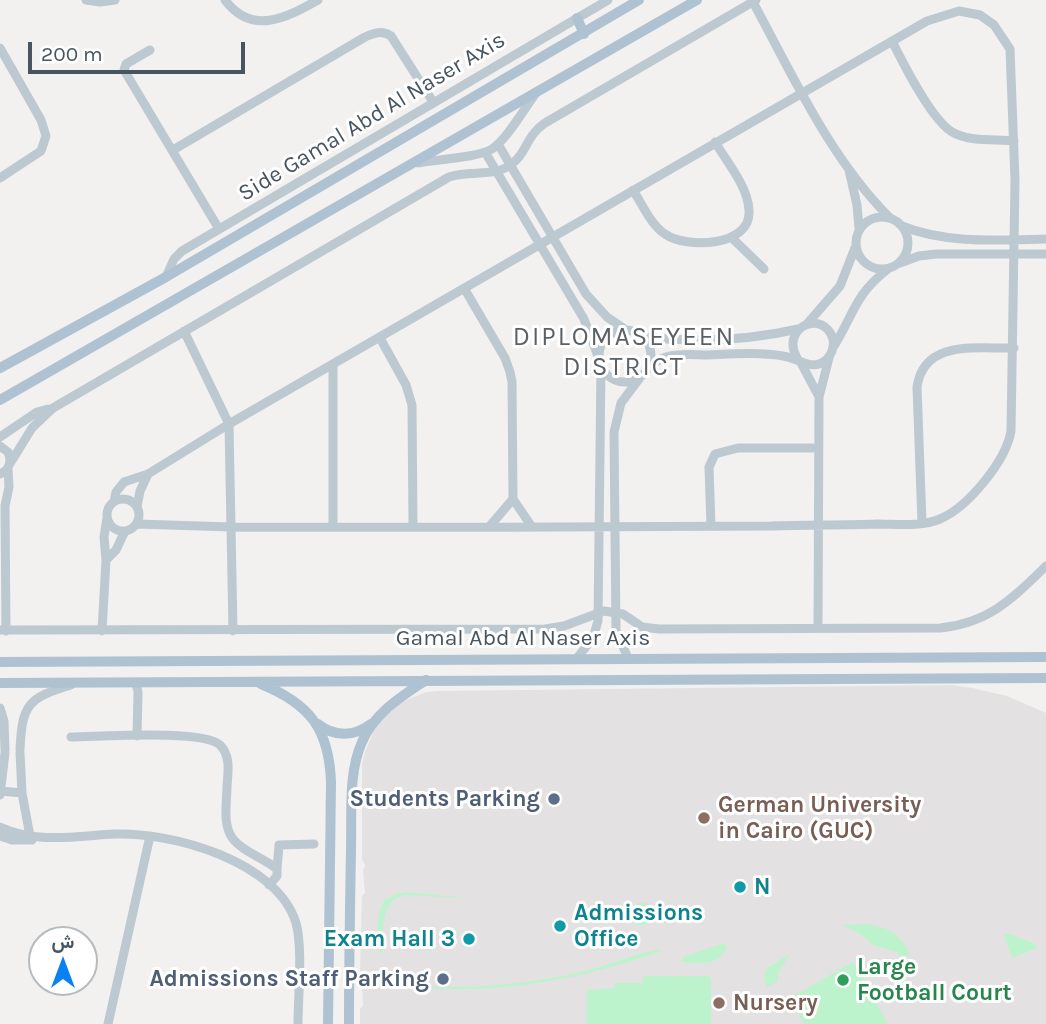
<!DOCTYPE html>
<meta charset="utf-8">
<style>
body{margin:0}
#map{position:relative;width:1046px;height:1024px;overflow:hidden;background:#f3f0f0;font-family:Karla,Vazirmatn,sans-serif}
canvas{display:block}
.north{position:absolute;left:28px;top:926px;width:70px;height:70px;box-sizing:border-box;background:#fff;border:2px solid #b5bbbf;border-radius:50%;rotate:0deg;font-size:19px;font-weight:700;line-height:28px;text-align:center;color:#46555f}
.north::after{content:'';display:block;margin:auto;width:24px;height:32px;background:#0a81f2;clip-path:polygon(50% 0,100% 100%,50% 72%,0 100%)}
.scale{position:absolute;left:28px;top:42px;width:217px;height:32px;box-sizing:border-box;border:4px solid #46555f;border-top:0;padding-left:9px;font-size:21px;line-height:24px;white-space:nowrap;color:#46555f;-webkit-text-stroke:5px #fff;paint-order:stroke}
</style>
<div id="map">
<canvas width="1046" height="1024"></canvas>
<div class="north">ش</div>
<div class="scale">200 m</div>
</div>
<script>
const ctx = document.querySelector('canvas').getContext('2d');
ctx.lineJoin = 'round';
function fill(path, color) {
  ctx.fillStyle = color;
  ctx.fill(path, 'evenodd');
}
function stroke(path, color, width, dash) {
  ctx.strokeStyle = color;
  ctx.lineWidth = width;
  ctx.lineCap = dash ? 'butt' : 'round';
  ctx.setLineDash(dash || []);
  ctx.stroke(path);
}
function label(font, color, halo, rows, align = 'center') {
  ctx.font = font + ' Karla,sans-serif';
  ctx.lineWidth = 6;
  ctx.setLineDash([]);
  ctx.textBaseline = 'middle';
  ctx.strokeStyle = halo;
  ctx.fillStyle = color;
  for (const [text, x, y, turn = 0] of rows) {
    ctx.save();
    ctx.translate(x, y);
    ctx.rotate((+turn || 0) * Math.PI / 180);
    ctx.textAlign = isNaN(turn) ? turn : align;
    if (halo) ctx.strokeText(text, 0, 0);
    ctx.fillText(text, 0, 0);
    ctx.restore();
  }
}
const education = new Path2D(`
 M951 685 972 688 1007 696 1046 713V1024H360V1009L363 1006 362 984 364 980V975L360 972 362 896 365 893 363 870 365 866 362 859V764L365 752 375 728 383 718 402 702 426 692 439 691Z`);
const green = new Path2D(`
 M405 892 469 898 404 895C379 901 384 931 383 952L380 953C376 938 376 911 386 898L389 899 396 894Z
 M631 914a11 11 0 1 1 22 0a11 11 0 1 1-22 0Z
 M866 924C888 927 900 933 910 954L901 959 897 952 873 945 859 933 844 926V925Z
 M1007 933 1036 944 1037 948 1012 958 1004 936Z
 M724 943 727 947C720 965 697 965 681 961L683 957Z
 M659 949 661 951C599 973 537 987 471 989 440 990 410 986 379 984L378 981 381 979C443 994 524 985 586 971 610 965 634 954 659 949Z
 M790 954 779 971 777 982 767 987 764 978 767 968Z
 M853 962 888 1024H804L790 998Z
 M643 976H708L711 979V1024H587V990L614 988 615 983H643Z`);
const minor = new Path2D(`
 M86 0 100 2 115 0
 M225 0C252 36 286 18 318 0
 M753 2C793 76 830 158 890 218
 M893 43C904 65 933 123 954 133 971 142 996 139 1014 141
 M0 48 41 120 46 136 41 151 0 178
 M150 50 126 64 124 70 219 229
 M498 144 586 294 607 317 626 330
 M173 150 365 37C374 33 382 30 391 36L433 102
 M485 152 584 319 599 359
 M418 163C438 159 477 158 492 149 507 139 524 109 536 93
 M849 170 857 205 859 228
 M633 190C642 204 651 225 665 234 686 249 752 247 749 210 748 187 727 162 715 142
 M856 243a26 26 0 1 1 52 0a26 26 0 1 1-52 0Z
 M902 226C946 244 999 240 1046 239
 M732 238 764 269
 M900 263 919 256 936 254H1046
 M166 277 174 259 182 251 608 0
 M464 288 505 358 510 372 512 382 513 499 489 527
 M807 324 840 286 855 248
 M599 356a26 26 0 1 1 52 0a26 26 0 1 1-52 0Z
 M184 331 229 424 233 631
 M642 337C694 342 747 341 798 329
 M380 338 406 385 412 405 413 526
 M834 346C854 314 855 294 888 269
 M800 361 818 395
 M333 366V527
 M648 369C653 364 659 359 666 357 679 353 695 355 708 355 733 354 759 352 783 356 795 357 807 368 819 364 831 360 837 345 831 334 817 310 781 330 797 358
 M0 437 37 412 48 409
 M0 446 8 452C12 461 10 470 0 474
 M11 462 32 428 53 408 449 177C472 169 495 179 514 162 527 152 526 136 545 123L756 0
 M513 499 532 527
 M107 515a16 16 0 1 1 32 0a16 16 0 1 1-32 0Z
 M114 502 116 492 124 482 148 474 229 424 927 21 959 11 980 15 994 25 1010 49 1015 180 1011 431C1006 461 968 507 940 519 921 527 897 524 877 524 842 525 807 525 771 526 591 528 412 527 232 527L136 524
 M137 507 140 491 148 474
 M922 523 917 387C924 339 977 349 1014 348
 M711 526 709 467 715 454 738 448H817
 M106 560 116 550 125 531
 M818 628 819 397 829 358
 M0 630 545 629 564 626 604 611 623 614 642 627 659 629 940 628C989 623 1012 599 1046 566
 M6 631 5 506 9 487 8 469
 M102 631 106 560 104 537 107 518
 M577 658 593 638 598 621 601 367
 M628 658 616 631 614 432 621 403 639 379
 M136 683 138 692 137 736
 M0 708 4 721 5 750
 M71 737C98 737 203 729 220 745 231 756 228 772 227 786 227 802 222 825 233 839 243 852 264 858 277 869V876L269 885
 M20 750C22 704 28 698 71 685
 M20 753 22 793 30 836
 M1 791 22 793
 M0 795 5 753
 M0 827C38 844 75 836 115 834 172 832 277 861 296 923 303 949 298 996 298 1024
 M0 836 12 840H32
 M277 869 279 845 314 844
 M108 1024 150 836`);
const major = new Path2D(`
 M577 18 584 34
 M0 368 166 277 639 0
 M0 400 697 0
 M0 662 1046 657
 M0 683 1046 678
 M261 684C310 704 329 729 331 782L328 1024
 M318 724C334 737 354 737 371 724
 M349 1024C349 965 350 906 351 848 352 814 348 773 362 742 374 713 401 697 426 680`);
const markers = [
 [554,799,7,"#5c6f8a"],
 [704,818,7,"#8d6e63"],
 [740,887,7,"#0f9aa8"],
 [560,926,7,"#0f9aa8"],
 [469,939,7,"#0f9aa8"],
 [443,979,7,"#5c6f8a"],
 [843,980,7,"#2e9e5b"],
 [719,1003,7,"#8d6e63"]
];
const streetNames = [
 ["Side Gamal Abd Al Naser Axis",372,117,-31],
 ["Gamal Abd Al Naser Axis",523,638]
];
const serviceNames = [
 ["Students Parking",540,799],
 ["Admissions Staff Parking",429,979]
];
const educationNames = [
 ["German University",718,805],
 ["in Cairo (GUC)",718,831],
 ["Nursery",733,1003]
];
const cultureNames = [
 ["N",754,887],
 ["Admissions",574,913],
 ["Office",574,939],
 ["Exam Hall 3",455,939,"right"]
];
const leisureNames = [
 ["Large",857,967],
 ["Football Court",857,993]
];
const quarterNames = [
 ["DIPLOMASEYEEN",624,338],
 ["DISTRICT",624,368]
];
fill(education, '#e4e1e2');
fill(green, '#bcf3cd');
stroke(minor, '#bdc9d0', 9);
stroke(major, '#aec2d1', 10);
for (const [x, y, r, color] of markers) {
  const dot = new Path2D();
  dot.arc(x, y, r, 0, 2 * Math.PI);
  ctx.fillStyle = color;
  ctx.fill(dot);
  stroke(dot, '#fff', 2.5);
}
label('23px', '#46555f', '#fff', streetNames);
label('bold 23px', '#4e5e75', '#fff', serviceNames, 'right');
label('bold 23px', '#785e54', '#fff', educationNames, 'left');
label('bold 23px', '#0d838f', '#fff', cultureNames, 'left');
label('bold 23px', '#27864d', '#fff', leisureNames, 'left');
ctx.letterSpacing = '2px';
label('26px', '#5c6166', '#fff', quarterNames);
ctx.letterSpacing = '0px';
</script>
